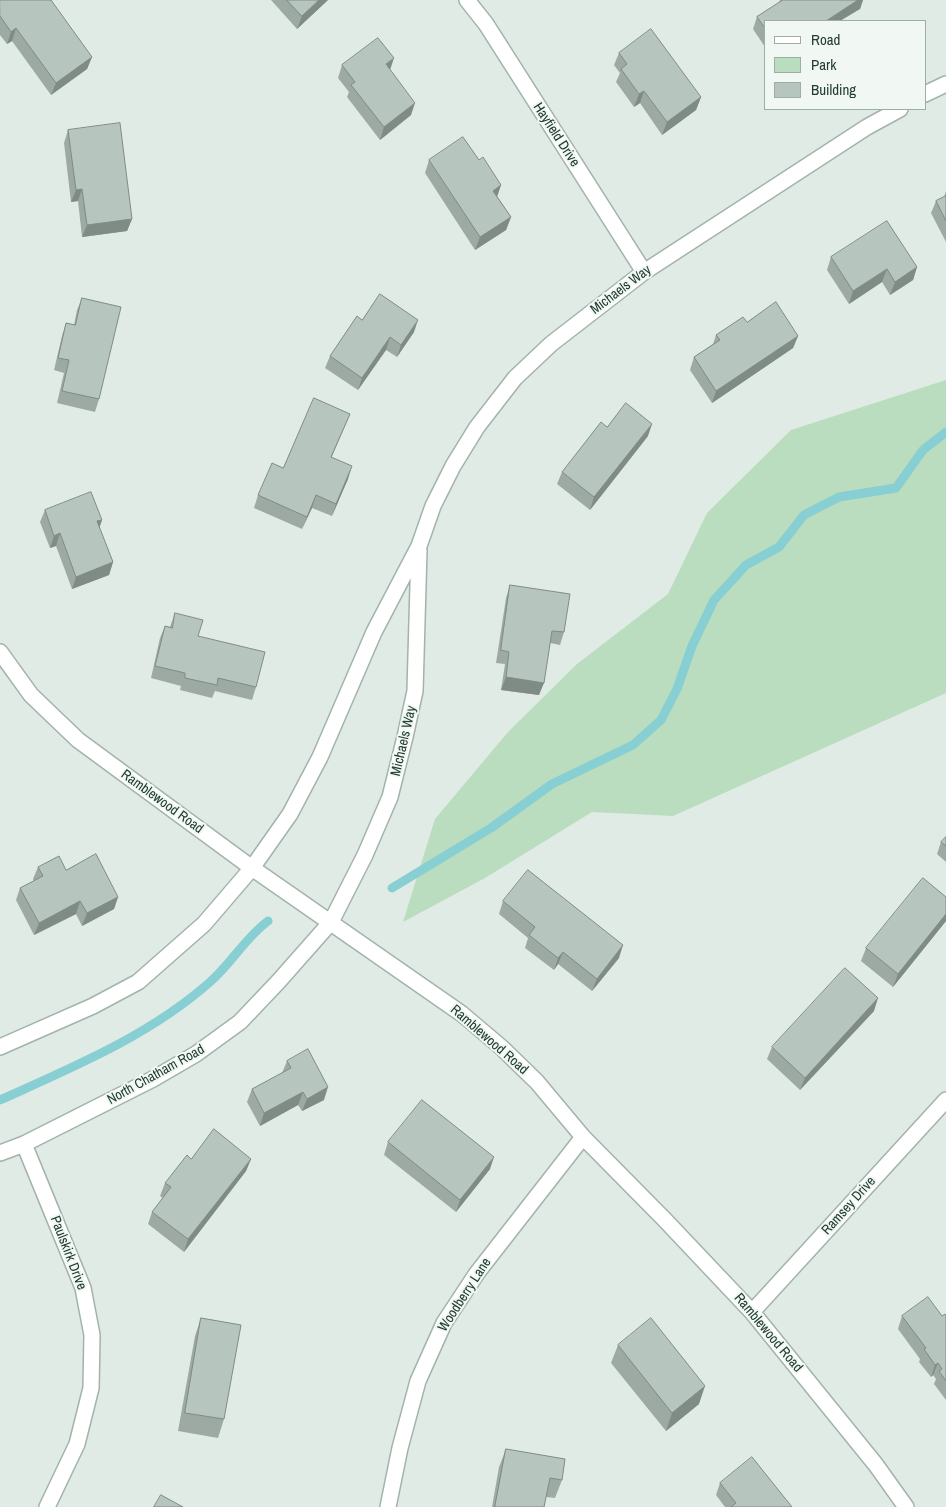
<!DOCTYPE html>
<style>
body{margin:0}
#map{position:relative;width:946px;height:1507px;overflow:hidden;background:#e0ebe5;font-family:"Archivo Narrow",sans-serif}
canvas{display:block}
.legend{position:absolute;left:764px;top:20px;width:162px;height:90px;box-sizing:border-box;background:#f1f8f4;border:1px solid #9eada6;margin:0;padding:6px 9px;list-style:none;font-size:15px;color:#213c31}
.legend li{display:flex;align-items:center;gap:10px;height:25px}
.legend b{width:25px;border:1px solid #9eada6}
</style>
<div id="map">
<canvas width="946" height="1507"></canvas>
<ul class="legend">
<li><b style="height:6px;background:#fff"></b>Road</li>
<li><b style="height:14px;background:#b9ddbe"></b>Park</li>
<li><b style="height:14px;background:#b6c6be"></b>Building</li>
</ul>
</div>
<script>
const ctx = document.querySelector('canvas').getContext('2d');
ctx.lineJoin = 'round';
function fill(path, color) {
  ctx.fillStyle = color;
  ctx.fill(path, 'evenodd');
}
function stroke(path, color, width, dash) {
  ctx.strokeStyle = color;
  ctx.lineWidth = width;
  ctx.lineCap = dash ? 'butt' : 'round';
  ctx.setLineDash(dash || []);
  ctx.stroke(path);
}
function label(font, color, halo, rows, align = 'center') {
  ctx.font = font + ' "Archivo Narrow",sans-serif';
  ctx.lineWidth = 4;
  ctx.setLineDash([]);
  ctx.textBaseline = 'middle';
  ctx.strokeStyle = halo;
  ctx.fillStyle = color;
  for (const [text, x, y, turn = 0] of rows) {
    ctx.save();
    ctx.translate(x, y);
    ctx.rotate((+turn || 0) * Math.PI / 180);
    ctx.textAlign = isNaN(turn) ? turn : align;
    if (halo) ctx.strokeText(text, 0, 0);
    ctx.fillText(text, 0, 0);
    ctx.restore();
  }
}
const green = new Path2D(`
 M946 380V693L673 816 592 812 485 878 403 922 435 819 508 732 577 664 668 594 707 513 791 430Z`);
const stream = new Path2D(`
 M392 888 491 828 552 784 633 745 661 720 677 689 692 646 714 600 746 565 779 547 804 515 839 497 896 488 923 450 946 432
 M0 1100C73 1067 149 1036 210 982 231 964 245 938 268 921`);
const minor = new Path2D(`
 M467 0 486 24 644 272
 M925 94 946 84
 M0 652 31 695 78 740 252 868 462 1014 501 1047 537 1082 583 1137 665 1220 752 1312 876 1465 906 1507
 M0 1047 93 1006 138 982 204 924 252 868 290 814 320 757 374 632 419 546 433 506 453 466 477 427 515 378 551 344 644 272 867 127 900 109
 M24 1144 83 1288 92 1335 91 1388 77 1444 47 1507
 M0 1153 24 1144 153 1079 196 1054 240 1022 278 982 331 922 365 855 390 797 405 737 415 691 419 550
 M752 1312 946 1100
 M388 1507 400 1448 418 1381 444 1323 477 1273 583 1137`);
const wall = new Path2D(`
 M0 0 92 57 87 69 51 95 12 41 7 44 0 35Z
 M271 0H328L297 29Z
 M780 0H863L860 9 765 21V47L753 29 757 17 779 3Z
 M619 53 701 97 696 110 662 135 640 103 634 107 616 82 620 73 614 65Z
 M342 65 390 70 411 115 380 140 347 97 349 92 338 78Z
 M68 130 132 219 127 231 82 237 78 201 71 202 64 143Z
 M429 160H479L501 185 497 196 511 217 506 230 475 250 425 173Z
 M946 191V242L931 213 936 201 944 197Z
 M831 257 917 267 913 280 890 295 882 282 849 304 827 270Z
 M82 298 99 399 95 412 57 403 64 373 54 370 62 336 66 323 74 325 77 310Z
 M362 320 414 332 397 357 386 350 358 390 325 368 330 356Z
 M747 322 798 336 793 348 712 403 690 370 694 357 713 344 716 335Z
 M350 414 331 457 348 479 332 516 312 508 302 529 254 508 258 495 283 468Z
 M607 427 648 436 590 510 557 484 562 472Z
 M45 510 102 520 99 527 113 562 109 575 72 589 56 546 50 548 40 522Z
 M510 585 564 632 560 645 550 643 539 695 501 690 505 664 496 663 506 598Z
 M175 613 198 636 256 687 252 700 215 691 212 698 180 690 181 686 151 678 160 638 165 626 170 627Z
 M946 837V862L937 854 941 842Z
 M38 867 66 870 118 897 114 909 82 926 76 914 34 935 16 900 20 888 34 881 33 879Z
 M946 897V921L893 987 861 961 866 948Z
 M503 901 619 958 592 991 558 964 554 970 525 948 528 938 499 914Z
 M874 1011 800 1090 767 1059 772 1047Z
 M287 1061 324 1100 302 1111 298 1105 260 1126 247 1102 252 1089 282 1073Z
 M388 1142 490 1169 456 1212 384 1155Z
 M191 1159H251L246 1171 184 1252 148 1224 152 1212 163 1198 160 1196 165 1183Z
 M902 1316H946V1400L934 1384 936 1379 933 1375 931 1377 919 1362 920 1359 898 1329Z
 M201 1318 224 1419 218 1438 178 1431 195 1336Z
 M618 1345 699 1404 666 1431 611 1363Z
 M506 1449 562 1480 555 1498 546 1497 544 1507H492L499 1467Z
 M720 1483 792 1507H725L716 1495Z`);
const shadedWall = new Path2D(`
 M319 0H328L297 29 302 16Z
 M858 0H863L860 9 840 21H826Z
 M16 28 12 41 7 44 11 32Z
 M92 57 87 69 51 95 56 83Z
 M394 58 390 70 386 64Z
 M644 91 640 103 634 107 639 94Z
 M701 97 696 110 662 135 667 122Z
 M415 103 411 115 380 140 384 127Z
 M501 185 497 197 493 191Z
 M82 189 78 201 71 202 76 190Z
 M511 217 506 230 475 250 480 237Z
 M132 219 127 231 82 237 87 225Z
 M917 267 913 280 890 295 895 282Z
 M887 269 882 282 849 304 853 291Z
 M418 320 414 332 397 357 401 345Z
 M798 336 793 348 712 403 716 391Z
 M390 337 386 350 358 390 362 378Z
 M350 414 345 426 326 470 331 457Z
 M652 424 648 436 590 510 594 497Z
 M352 466 348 479 332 516 336 504Z
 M316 495 312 508 302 529 307 517Z
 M102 520 98 532 97 521Z
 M60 533 56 546 50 548 54 536Z
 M113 562 109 575 72 589 76 577Z
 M506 677 544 683 539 695 501 690Z
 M118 897 114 909 82 926 87 913Z
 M80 901 76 914 34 935 39 923Z
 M946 914V921L893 987 898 974Z
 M623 945 619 958 592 991 597 979Z
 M563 952 558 964 554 970 558 958Z
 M878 998 874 1011 800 1090 805 1078Z
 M328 1087 324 1100 302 1111 307 1099Z
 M303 1092 298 1105 260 1126 264 1113Z
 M494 1157 490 1169 456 1212 460 1200Z
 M251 1159 246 1171 184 1252 188 1239Z
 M938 1363 933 1375 931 1377 935 1365Z
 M705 1386 699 1404 666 1431 672 1413Z`);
const building = new Path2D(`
 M0 0H51L92 57 56 83 16 28 11 32 0 16Z
 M287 0H319L302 16Z
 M783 0H858L826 21H765V28L757 17Z
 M651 29 701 97 667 122 644 91 639 94 621 69 627 64 619 53Z
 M378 38 394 58 386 64 415 103 384 127 351 85 355 82 342 65Z
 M120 123 132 219 87 225 82 189 76 190 68 130Z
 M463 137 479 160 483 157 501 185 493 191 511 217 480 237 429 160Z
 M946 196V221L936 201Z
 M887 221 917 267 895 282 887 269 853 291 831 257Z
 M380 294 418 320 401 345 390 337 362 378 330 356 357 316 362 320Z
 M82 298 121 307 99 399 62 391 69 360 58 358 66 323 75 325Z
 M776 302 798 336 716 391 694 357 720 340 716 335 743 317 747 322Z
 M314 398 350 414 331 457 352 466 336 504 316 495 307 517 258 495 272 463 283 468Z
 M626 403 652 424 594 497 562 472 601 422 607 427Z
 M91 492 102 520 97 521 113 562 76 577 60 533 54 536 45 510Z
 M510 585 570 594 564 632 552 631 544 683 506 677 509 652 501 650Z
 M175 613 203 620 198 636 265 652 256 687 218 678 217 685 185 678V673L155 666 165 626 172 628Z
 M946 837V846L941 842Z
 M96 854 118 897 87 913 80 901 39 923 20 888 43 876 38 867 59 856 66 870Z
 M528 870 623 945 597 979 563 952 558 958 529 935 535 927 503 901Z
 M923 878 946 897V914L898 974 866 948Z
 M845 968 878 998 805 1078 772 1047Z
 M308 1049 328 1087 307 1099 303 1092 264 1113 252 1089 291 1068 287 1061Z
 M422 1100 494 1157 460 1200 388 1142Z
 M214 1129 251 1159 188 1239 152 1212 171 1187 165 1183 187 1155 191 1159Z
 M928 1297 942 1316 945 1314 946 1316V1381L939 1371 942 1369 938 1363 935 1365 924 1349 926 1348 902 1316Z
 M201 1318 241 1325 224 1419 185 1413Z
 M651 1318 705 1386 672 1413 618 1345Z
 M506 1449 565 1459 562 1480 550 1478 544 1507H495Z
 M752 1457 792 1507H731L736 1503 720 1483Z
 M161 1495 183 1507H154Z`);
const streetNames = [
 ["Hayfield Drive",556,135,57],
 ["Michaels Way",621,290,-37],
 ["Michaels Way",404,741,-77],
 ["Ramblewood Road",162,802,36],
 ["Ramblewood Road",489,1040,41],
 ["North Chatham Road",156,1075,-29],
 ["Ramsey Drive",849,1206,-48],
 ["Paulskirk Drive",68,1253,69],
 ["Woodberry Lane",465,1295,-57],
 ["Ramblewood Road",768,1333,50]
];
fill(green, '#b9ddbe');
stroke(stream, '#87cfd2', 9);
stroke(minor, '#a3b3ab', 18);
stroke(minor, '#fff', 15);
fill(wall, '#9daaa3');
fill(shadedWall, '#7f8b85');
fill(building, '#b6c6be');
stroke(building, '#7f8b85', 1);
label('14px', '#213c31', '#f1f8f4', streetNames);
</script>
